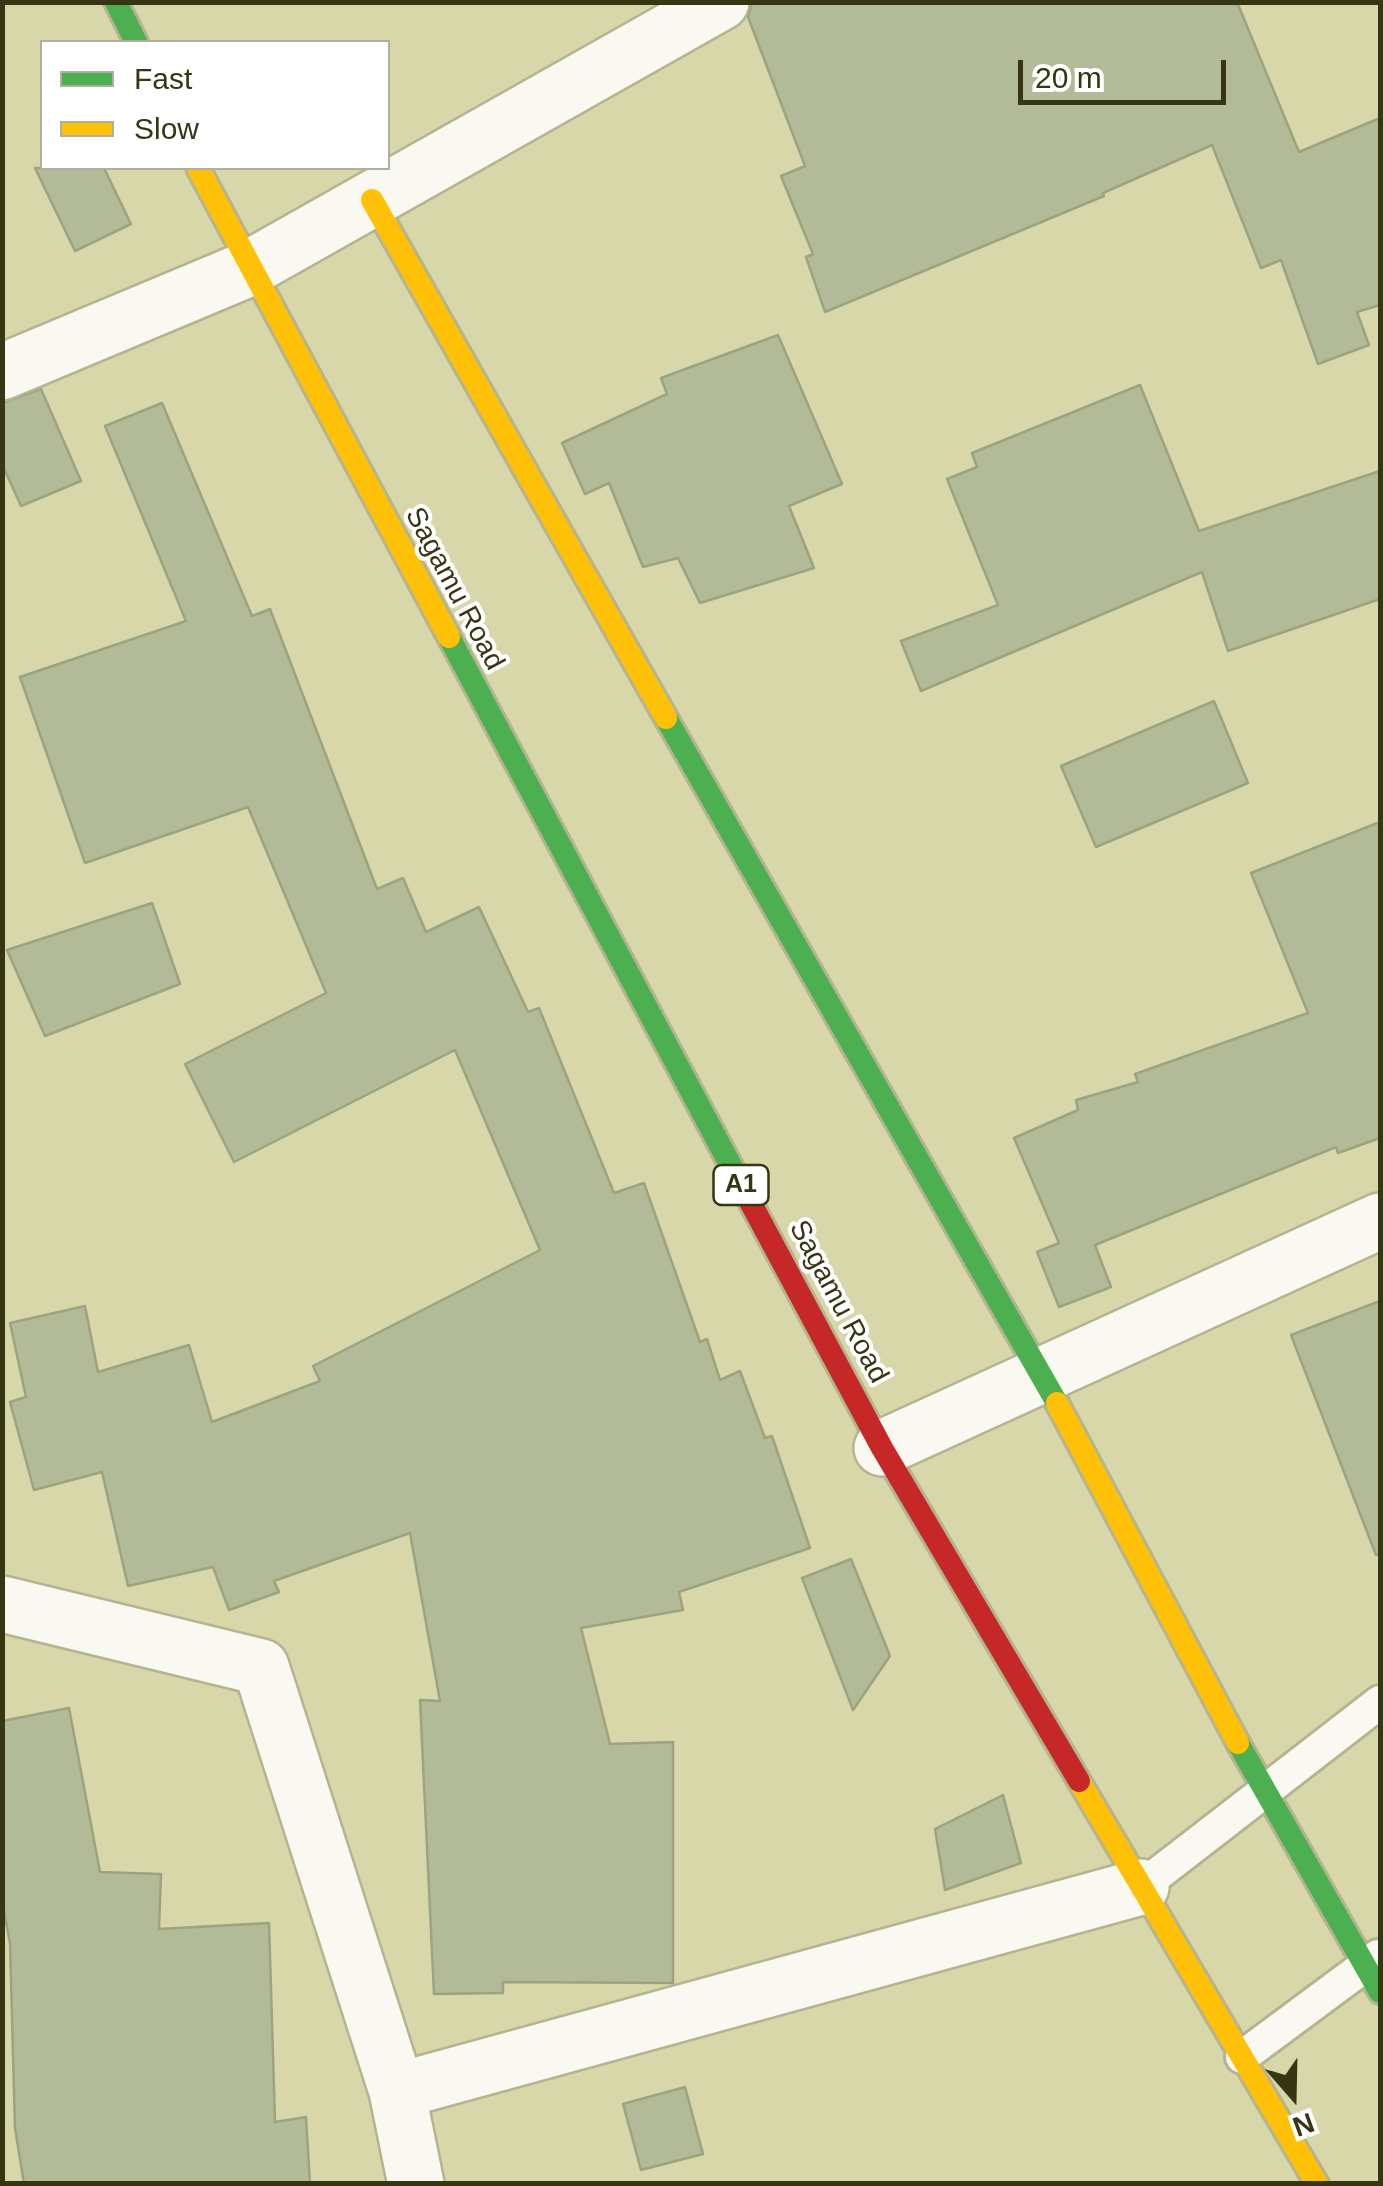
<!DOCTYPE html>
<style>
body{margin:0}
#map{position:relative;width:1383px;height:2186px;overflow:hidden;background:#d7d7aa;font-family:Helvetica,sans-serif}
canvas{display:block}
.frame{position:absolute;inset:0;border:5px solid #363613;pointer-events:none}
.legend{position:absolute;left:40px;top:40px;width:350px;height:130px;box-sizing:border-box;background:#fff;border:2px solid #afafa1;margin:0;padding:12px 18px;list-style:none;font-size:30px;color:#363613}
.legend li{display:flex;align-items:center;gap:20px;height:50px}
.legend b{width:50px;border:2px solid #afafa1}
.north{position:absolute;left:1243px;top:2046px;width:100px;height:100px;-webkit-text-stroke:8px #fff;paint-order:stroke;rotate:160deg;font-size:28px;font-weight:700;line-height:40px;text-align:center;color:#363613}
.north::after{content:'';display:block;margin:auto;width:35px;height:45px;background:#363613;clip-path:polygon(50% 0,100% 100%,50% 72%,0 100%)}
.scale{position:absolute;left:1018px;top:60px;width:208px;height:45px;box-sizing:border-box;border:5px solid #363613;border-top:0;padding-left:12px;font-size:30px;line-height:35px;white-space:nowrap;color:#363613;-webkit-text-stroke:8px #fff;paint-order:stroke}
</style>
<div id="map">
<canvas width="1383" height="2186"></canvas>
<div class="frame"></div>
<ul class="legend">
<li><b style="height:12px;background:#4caf50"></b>Fast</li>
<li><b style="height:12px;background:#ffc107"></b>Slow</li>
</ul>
<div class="north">N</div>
<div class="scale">20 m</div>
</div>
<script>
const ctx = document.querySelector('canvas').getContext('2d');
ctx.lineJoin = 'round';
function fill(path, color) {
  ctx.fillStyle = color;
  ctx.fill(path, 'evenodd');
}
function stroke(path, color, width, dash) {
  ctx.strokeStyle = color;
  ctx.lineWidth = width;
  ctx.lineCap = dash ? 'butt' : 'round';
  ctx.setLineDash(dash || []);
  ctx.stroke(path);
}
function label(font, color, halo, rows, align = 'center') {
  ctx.font = font + ' Helvetica,sans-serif';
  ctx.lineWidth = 8;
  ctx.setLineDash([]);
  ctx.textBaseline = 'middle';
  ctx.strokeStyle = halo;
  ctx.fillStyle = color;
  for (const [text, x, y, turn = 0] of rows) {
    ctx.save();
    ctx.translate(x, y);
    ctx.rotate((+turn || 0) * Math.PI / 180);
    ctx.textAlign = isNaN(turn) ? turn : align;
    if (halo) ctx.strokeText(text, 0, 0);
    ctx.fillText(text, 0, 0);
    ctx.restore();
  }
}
const building = new Path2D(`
 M752 2H1237L1299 152 1380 118V305L1357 312 1369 345 1318 364 1281 260 1261 268 1212 145 1103 193 1104 196 825 312 806 257 813 254 781 176 805 166 748 17Z
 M35 168H104L131 224 75 251Z
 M778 335 842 484 789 506 814 568 700 603 678 558 643 567 609 483 585 494 562 443 667 394 661 378Z
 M1140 385 1199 531 1380 471V599L1228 651 1202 572 921 691 901 641 998 605 947 479 977 467 972 453Z
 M41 389 81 481 21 506 2 464V403Z
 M162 403 252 616 270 609 377 889 403 878 426 932 479 907 528 1012 539 1008 614 1193 644 1183 700 1342 707 1339 720 1380 740 1371 765 1438 772 1436 810 1548 679 1592 683 1610 581 1628 610 1744 673 1742V1983L503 1982V1993L434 1994 420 1700 440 1701 410 1533 274 1581 279 1592 229 1610 213 1567 128 1586 102 1472 34 1490 10 1402 26 1397 10 1323 85 1306 98 1372 189 1345 212 1422 320 1381 313 1366 540 1250 455 1050 234 1162 185 1064 326 993 248 807 85 863 20 677 186 621 105 426Z
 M1214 701 1248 783 1096 847 1061 766Z
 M1380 822V1138L1338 1153 1336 1147 1095 1245 1111 1287 1059 1307 1037 1252 1059 1243 1014 1138 1078 1110 1076 1100 1138 1082 1135 1074 1308 1013 1251 873Z
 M152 903 180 984 45 1036 7 950Z
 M1380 1301V1554L1376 1555 1291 1335Z
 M851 1559 890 1656 853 1710 802 1578Z
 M69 1708 100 1872 161 1874 159 1929 269 1923 275 2122 306 2117 310 2184H24L15 2128 10 1943 2 1901V1721Z
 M1003 1795 1021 1863 945 1890 935 1829Z
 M685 2087 703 2154 641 2170 623 2104Z`);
const lane = new Path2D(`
 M1141 1887 1380 1702
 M1242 2057 1378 1956`);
const street = new Path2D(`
 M2 372 248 269 721 2
 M882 1448 1380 1221
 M2 1604 261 1667 397 2091 416 2184
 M397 2091 1141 1887`);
const fast = new Path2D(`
 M116 2 136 42
 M449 637 747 1196
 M666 718 1057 1403
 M1238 1743 1380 1992`);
const slow = new Path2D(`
 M198 168 449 637
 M372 200 666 718
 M1057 1403 1238 1743
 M1079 1781 1317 2184`);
const jam = new Path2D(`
 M747 1196 882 1448 1079 1781`);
const shields = [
 [741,1185,55]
];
const shieldNames = [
 ["A1",741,1185]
];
const streetNames = [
 ["Sagamu Road",454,589,62],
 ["Sagamu Road",838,1302,62]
];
fill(building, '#b3ba98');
stroke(building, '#9ca380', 2.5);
stroke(lane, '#b4b590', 38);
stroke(street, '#b4b590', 60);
stroke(fast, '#b4b590', 28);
stroke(slow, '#b4b590', 28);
stroke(jam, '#b4b590', 28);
stroke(lane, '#f9f9f2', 32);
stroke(street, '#f9f9f2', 55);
stroke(fast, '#4caf50', 22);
stroke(slow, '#ffc107', 22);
stroke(jam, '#c62828', 22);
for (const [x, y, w] of shields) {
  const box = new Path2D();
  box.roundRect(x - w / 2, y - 20, w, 40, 8);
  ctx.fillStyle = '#fff';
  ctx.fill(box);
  stroke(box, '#363613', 2.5);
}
label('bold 25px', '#363613', null, shieldNames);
label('28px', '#363613', '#fff', streetNames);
</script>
